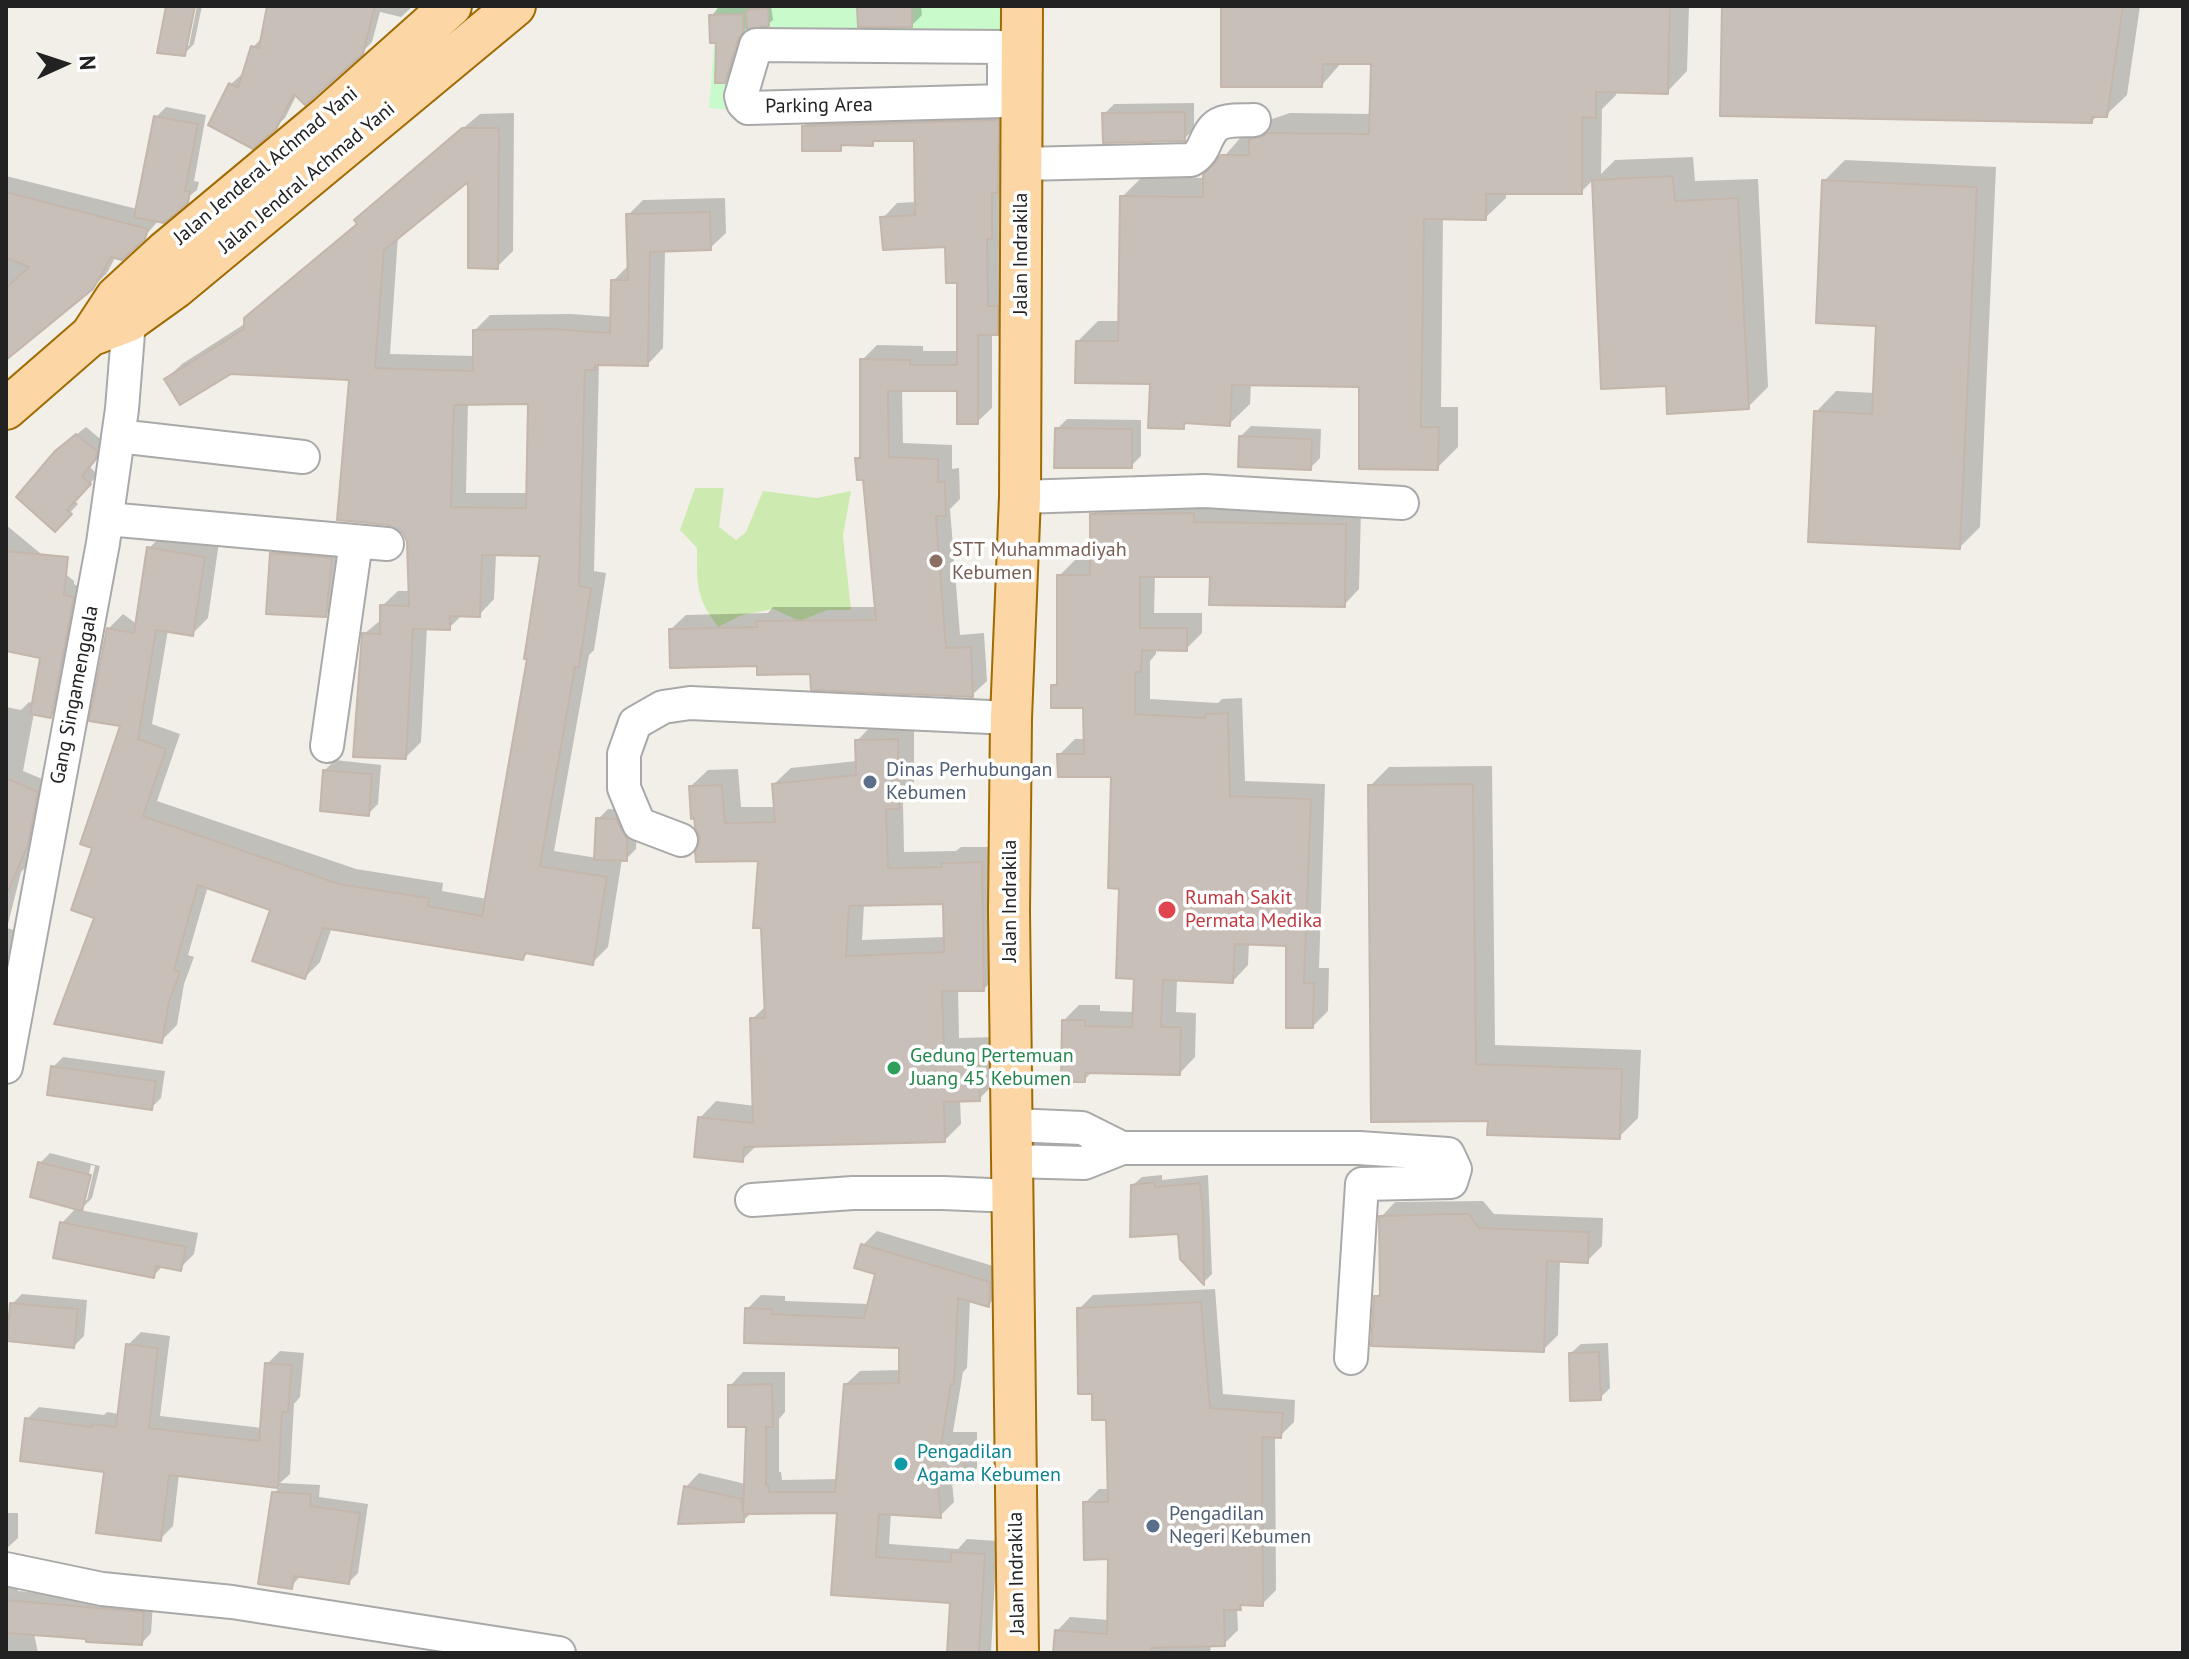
<!DOCTYPE html>
<style>
body{margin:0}
#map{position:relative;width:2189px;height:1659px;overflow:hidden;background:#f2efe9;font-family:"PT Sans",sans-serif}
canvas{display:block}
.frame{position:absolute;inset:0;border:8px solid #222;pointer-events:none}
.north{position:absolute;left:24px;top:24px;width:80px;height:80px;-webkit-text-stroke:6px #fff;paint-order:stroke;rotate:87deg;font-size:22px;font-weight:700;line-height:32px;text-align:center;color:#222}
.north::after{content:'';display:block;margin:auto;width:28px;height:36px;background:#222;clip-path:polygon(50% 0,100% 100%,50% 72%,0 100%)}
</style>
<div id="map">
<canvas width="2189" height="1659"></canvas>
<div class="frame"></div>
<div class="north">N</div>
</div>
<script>
const ctx = document.querySelector('canvas').getContext('2d');
ctx.lineJoin = 'round';
function fill(path, color) {
  ctx.fillStyle = color;
  ctx.fill(path, 'evenodd');
}
function stroke(path, color, width, dash) {
  ctx.strokeStyle = color;
  ctx.lineWidth = width;
  ctx.lineCap = dash ? 'butt' : 'round';
  ctx.setLineDash(dash || []);
  ctx.stroke(path);
}
function label(font, color, halo, rows, align = 'center') {
  ctx.font = font + ' "PT Sans",sans-serif';
  ctx.lineWidth = 7;
  ctx.setLineDash([]);
  ctx.textBaseline = 'middle';
  ctx.strokeStyle = halo;
  ctx.fillStyle = color;
  for (const [text, x, y, turn = 0] of rows) {
    ctx.save();
    ctx.translate(x, y);
    ctx.rotate((+turn || 0) * Math.PI / 180);
    ctx.textAlign = isNaN(turn) ? turn : align;
    if (halo) ctx.strokeText(text, 0, 0);
    ctx.fillText(text, 0, 0);
    ctx.restore();
  }
}
const grass = new Path2D(`
 M695 488H724L719 527 736 540 746 532 763 491 817 498 851 491 843 536 851 610H827L800 621 773 609 742 615 718 627C696 597 697 586 697 548L680 530Z`);
const park = new Path2D(`
 M717 6H1007V38L751 40 731 110 709 108Z`);
const shadow = new Path2D(`
 M168 6H193L185 46H189L197 6H202L194 44 184 54Z
 M269 6H413L401 17 380 12 372 42 362 52 297 94 285 118 274 128 231 84 241 75 244 76 253 47 264 36Z
 M771 6 773 20 768 24 747 27 745 30 732 73 724 81 718 41 711 16 718 8Z
 M861 6H921L922 15 912 25 859 8Z
 M1223 6H1689L1687 71 1667 92 1616 90V95L1602 109 1601 174 1615 160 1693 157 1695 181 1758 179 1768 387 1748 407 1668 384 1603 387 1594 179 1581 192H1506V198L1485 218H1443L1441 407H1458V447L1437 468 1361 385 1251 383 1250 404 1229 424 1188 422 1183 427 1152 382 1078 341 1098 321H1120L1122 197 1142 177 1205 178 1243 135H1256L1272 119 1290 113 1372 114 1373 62H1342L1322 85Z
 M1724 6H2140L2127 95 2106 115H2098L2092 121Z
 M1194 103V129L1184 139 1104 114 1114 104Z
 M1012 106 1006 222 1001 228 1002 292 1012 319 997 333H992V408L977 422 959 389H902L903 443 952 445V469L959 468 960 499 950 509 960 635 984 633 987 681 972 695 812 672 759 664 671 629 686 615 768 613 773 607H876L865 478 858 459 862 455V360L877 345 923 346V351H959V281L947 244 883 218 897 203 917 202 916 139H878L872 144 846 143 840 149 804 126 818 112Z
 M166 107 206 115 194 181 199 182 197 190 159 220 144 237 116 256 107 273 92 288 6 358V176L137 209 156 117Z
 M514 113 513 251 497 267 470 178 398 236 390 354 475 356V330L490 315 571 314 613 317V281L629 265 628 215 643 200 725 198 726 233 710 248 665 249 663 348 648 364 599 363 594 571 606 573 594 650 589 655 554 851 597 858 598 819 608 809 626 810 637 828 636 849 626 859H622L608 947 592 963 529 952 523 958 332 927 320 962 305 977 273 909 208 886 188 955 194 957 184 984 177 1025 161 1041 97 917 95 847 123 725 108 629 123 614 138 625 149 548 165 533 219 542 208 618 192 634 168 630 152 724 180 734 157 801 356 869 443 883 442 891 487 899 529 658 542 554 496 553 494 599 479 615 463 614 449 628H427L421 742 406 757 364 634 382 619V606L398 591H411L409 541 351 379 230 372 166 379 182 364 246 323V319L263 303 358 223 372 205 480 114ZM530 402 528 493H466L468 403Z
 M1845 160 1996 167 1980 527 1960 547 1816 412 1836 391 1875 393 1878 324 1824 181Z
 M1067 419 1141 420V456L1131 466 1057 429Z
 M1251 426 1321 429 1320 458 1310 468 1241 436Z
 M86 427 104 442V449L89 466 98 475 74 500 78 504 55 529 66 443Z
 M1108 499 1361 509 1359 589 1344 605 1212 575H1155L1154 613H1202V633L1186 649H1156V654L1150 661V699L1218 703 1222 699 1242 698 1245 781 1325 784 1319 968H1329L1328 1011 1313 1026 1288 944 1249 942 1248 965 1233 981 1177 979 1176 1012 1196 1013 1195 1057 1180 1073 1093 1071 1084 1080 1064 1020 1079 1005H1100V1011L1135 1012 1136 977 1121 887 1113 775 1059 755 1075 739H1086L1085 706 1053 686 1059 680V576L1075 560H1092V515Z
 M6 525 74 581V584L83 589 61 705 51 716 34 713 23 771 47 781 38 833 27 866 21 872 7 928 17 931 6 963V707L21 710 29 702 34 704 42 656 6 649Z
 M287 538 346 543 341 600 325 615 272 554Z
 M873 724H914V790L903 802 904 852 956 851 961 847H998L1000 972 984 989H958L959 1038 995 1037 996 1082 979 1099H960L961 1124 944 1141 757 1145 742 1160 700 1118 716 1101 755 1106 752 1019 767 1005 760 859 702 838 691 786 708 770 738 769 741 807H776L774 784 791 768 857 761V741ZM945 902V937L862 940 864 904Z
 M335 760 381 765 378 804 368 814 325 770Z
 M1492 766 1495 1045 1641 1050 1638 1118 1619 1137 1490 1119 1370 786 1389 767Z
 M63 1057 165 1071 161 1098 151 1108 53 1067Z
 M50 1153 100 1166 92 1198 80 1210 198 1233 194 1254 180 1268 164 1265 153 1276 62 1223 77 1207 40 1163ZM91 1165 95 1166 87 1200H83Z
 M1162 1175V1180L1208 1175 1212 1274 1204 1282 1182 1258 1180 1232 1133 1185 1142 1177Z
 M1483 1201 1494 1214 1603 1218 1602 1246 1587 1261 1560 1260 1558 1335 1543 1350 1376 1297 1382 1291 1381 1217 1395 1202Z
 M877 1231 1003 1269 1002 1292 988 1305 970 1300 967 1368 963 1372 953 1432H977V1468L963 1481 952 1482 954 1502 940 1516 891 1513 889 1544 958 1549 967 1539 997 1541 991 1653H949L952 1601 834 1593 839 1511 752 1512 744 1520 686 1487 699 1473 746 1484 748 1425 730 1386 743 1372H785V1412L779 1419V1472H781L782 1480 838 1479 846 1384 860 1371 901 1370V1346L747 1309 761 1295 785 1296V1301L869 1304 877 1273 863 1245Z
 M1215 1289 1223 1394 1295 1400 1294 1422 1280 1436H1275L1276 1590 1262 1604 1244 1603 1237 1608 1238 1630 1224 1644H1211L1210 1653H1055L1057 1631 1070 1617 1109 1620 1110 1557 1085 1503 1099 1489H1110L1108 1418 1094 1392 1079 1309 1093 1295Z
 M22 1294 87 1300 84 1336 74 1346 12 1304Z
 M141 1332 170 1336 160 1416 262 1428 267 1364 280 1351 304 1353 300 1397 294 1404 290 1474 280 1483 320 1485 319 1497 368 1504 358 1573 349 1582 301 1575 291 1587 274 1493 280 1487 179 1474 173 1526 160 1539 106 1470 27 1419 39 1407 104 1415 107 1412 119 1414 128 1345Z
 M1608 1343 1610 1388 1600 1398 1571 1353 1581 1344Z
 M6 1513H18V1538L6 1549Z
 M6 1574 19 1579 18 1591 153 1603 151 1633 142 1643 34 1633 38 1653H6Z`);
const building = new Path2D(`
 M166 6H195L185 56 157 53Z
 M267 6H375L363 54 305 105 294 94 276 129 253 149 208 125 229 83 238 88 251 46 259 48Z
 M894 6H912V27H858L857 7Z
 M1221 6H1670L1668 94 1596 92V118L1582 117V194H1486V220L1424 219 1421 427H1439L1438 470 1359 469V387L1232 385 1230 426 1184 423V429L1148 428 1150 384 1075 383 1076 341H1118L1120 196 1203 197V175L1221 155H1249V139L1264 136 1267 133 1369 134 1371 64H1323L1322 87H1221Z
 M1722 6H2123L2107 117H2092V123L1720 116Z
 M768 8 769 26 747 29 746 10Z
 M743 14V32L738 40 725 83H715L716 43H710L709 15Z
 M1185 112V141L1103 143 1102 113Z
 M154 116 198 124 185 191H190L188 203 164 223 134 217Z
 M999 120 998 193H992V239H987L988 306H998V335H978V424H957V391H888L889 457 938 459V482H945L946 516H936L946 648 971 647 973 697 811 690 810 674 757 675V666L670 668 669 629 757 627 756 621 876 620 863 480H857L855 458H860V359L910 360V365H957V283H946L945 247 883 250 880 217 915 215 914 141H873V146L841 145V151H802V126Z
 M462 128H499L498 269 468 268V182L384 250 375 368 473 371V330L554 329 610 333 611 280H628L626 214 710 212 711 250 650 252 648 366 595 365V370H585L579 586 591 588 579 667H575L540 866 607 877 593 965 525 953 523 960 323 928 305 979 252 961 270 910 198 885 174 970 180 972 169 1002 162 1043 54 1024 94 918 71 910 92 848 80 844 120 726 89 721 107 628 134 633 147 547 205 557 193 636 156 630 138 739 166 749 143 816 339 884 429 898 428 906 482 916 527 659H524L540 556 482 555 480 617 450 616V630L413 629 406 759 353 757 362 633 380 634V605L409 606 407 541 403 533 389 525 337 520 349 380 231 374 180 405 164 379 244 329V318L357 224 354 220ZM528 404 526 508 451 507 454 405Z
 M1673 176 1675 201 1738 198 1749 409 1667 414 1666 386 1601 389 1592 180Z
 M1822 180 1977 187 1960 549 1808 542 1814 411 1872 414 1876 326 1816 323Z
 M6 192 148 229 145 239 122 260 111 257 93 289 6 360V288L29 267 6 258Z
 M1055 428 1132 429V468H1054Z
 M76 434 97 451 96 459 82 476 91 484 67 510 72 514 55 532 16 497 55 451Z
 M1239 436 1312 439 1311 470 1238 467Z
 M1194 513V522L1346 524 1345 607 1209 605 1210 577H1140V628H1187V651L1142 650 1141 672H1135V714L1205 718V714L1228 713 1230 796 1311 799 1304 983H1314L1313 1028H1286V946L1235 944 1233 983 1163 980 1161 1027H1181L1180 1075 1085 1073V1082H1061L1062 1020H1085V1026L1132 1027 1134 979 1116 978 1119 889 1108 888 1111 777H1058L1057 754H1084L1083 708H1051V685H1057V575H1090V514Z
 M6 551 68 557 64 595 74 597 51 718 30 714 40 658 6 651Z
 M270 553 332 558 326 617 266 614Z
 M898 739 899 809H886L888 868 942 867V863L982 862 984 991H942L944 1053 979 1052 980 1101 944 1102 945 1142 744 1147 743 1162 694 1157 698 1117 753 1123 750 1018H765L761 928H753L758 861 696 862 695 852 700 838 695 827 694 818 691 819 689 786 722 785 725 823 775 822 772 784 856 775 855 740ZM943 904 944 952 846 956 849 906Z
 M323 770 372 774 369 816 320 811Z
 M6 778 38 792 28 845 6 896Z
 M1473 784 1476 1064 1622 1069 1620 1139 1487 1135 1488 1121 1371 1122 1368 785Z
 M596 818 616 819 627 839V861L594 860Z
 M51 1066 156 1081 152 1110 47 1095Z
 M38 1162 91 1175 82 1211 30 1197Z
 M1155 1182V1187L1200 1183 1203 1210 1204 1285 1180 1259 1178 1234 1130 1237 1131 1185Z
 M1446 1214H1469L1479 1228 1589 1232 1588 1263 1547 1261 1544 1352 1371 1346 1374 1296H1380L1379 1216Z
 M60 1222 186 1247 181 1271 156 1266 154 1278 53 1258Z
 M861 1244 990 1282 989 1307 958 1298 954 1384H951L941 1445H965L964 1483 938 1484 941 1518 879 1514 876 1557 951 1562V1552L985 1554 979 1653H947L950 1603 831 1595 837 1513 744 1514V1522L678 1524 684 1486 742 1499 743 1512 746 1427H728V1385L772 1384 773 1427H766V1485H768L769 1492H835L844 1384 899 1383V1348L744 1343 745 1308 772 1309V1314L864 1318 875 1274 854 1268Z
 M1201 1302 1210 1408 1283 1413 1281 1438 1262 1437 1263 1606 1240 1605 1241 1610H1224L1225 1646 1151 1648 1150 1653H1053L1055 1630 1107 1634 1108 1559 1084 1560 1083 1502H1108L1106 1420H1092V1394H1078L1077 1308Z
 M10 1303 78 1309 74 1348 7 1341Z
 M126 1344 158 1348 149 1428 259 1441 265 1363 292 1365 288 1412H282L278 1488 169 1475 161 1541 96 1533 104 1472 20 1461 25 1418 92 1427V1424L116 1427Z
 M1599 1352 1601 1400 1570 1401 1569 1353Z
 M272 1492 311 1494 310 1506 360 1513 349 1584 294 1576 292 1589 258 1584Z
 M6 1600 144 1612 142 1645 86 1642V1639L6 1633Z`);
const minor = new Path2D(`
 M756 45 1004 47V101L748 108 743 103 741 96Z
 M1022 164 1191 160C1206 152 1204 138 1214 128 1223 118 1242 121 1254 120
 M118 436 303 457
 M1020 497 1205 491 1402 503
 M107 519 387 544
 M327 746 356 542
 M681 840 639 824 624 788V754L635 723 663 707 690 703 1011 718
 M6 1067 103 543 122 409 129 321 119 303
 M1012 1125 1082 1128 1122 1148
 M1012 1161 1084 1163 1122 1148H1359L1448 1154 1455 1169 1451 1182 1362 1184 1351 1358
 M752 1200 853 1193H943L1013 1196
 M6 1569 102 1589 232 1602 559 1653`);
const major = new Path2D(`
 M95 334 129 321 175 288 515 6
 M6 409 91 335 116 297 166 251 329 115 451 6
 M1018 1653 1009 911 1011 718 1020 497 1022 6`);
const markers = [
 [936,561,8,"#8d6e63"],
 [870,782,8,"#5c6f8a"],
 [1167,910,10,"#e0444e"],
 [894,1068,8,"#2e9e5b"],
 [901,1464,8,"#0f9aa8"],
 [1153,1526,8,"#5c6f8a"]
];
const streetNames = [
 ["Parking Area",819,106,-1],
 ["Jalan Jenderal Achmad Yani",266,166,-40],
 ["Jalan Jendral Achmad Yani",307,178,-40],
 ["Jalan Indrakila",1021,254,-90],
 ["Gang Singamenggala",75,695,-79],
 ["Jalan Indrakila",1010,901,-90],
 ["Jalan Indrakila",1017,1573,-91]
];
const educationNames = [
 ["STT Muhammadiyah",952,550],
 ["Kebumen",952,573]
];
const serviceNames = [
 ["Dinas Perhubungan",886,770],
 ["Kebumen",886,793],
 ["Pengadilan",1169,1514],
 ["Negeri Kebumen",1169,1537]
];
const healthNames = [
 ["Rumah Sakit",1185,898],
 ["Permata Medika",1185,921]
];
const leisureNames = [
 ["Gedung Pertemuan",910,1056],
 ["Juang 45 Kebumen",910,1079]
];
const cultureNames = [
 ["Pengadilan",917,1452],
 ["Agama Kebumen",917,1475]
];
fill(grass, '#cdebb0');
fill(park, '#c8facc');
fill(shadow, '#0003');
fill(building, '#c7bfb8');
stroke(building, '#c4b6ab', 2);
stroke(minor, '#a9a9a9', 36);
stroke(major, '#a06b00', 44);
stroke(minor, '#fff', 32);
stroke(major, '#fcd6a4', 40);
for (const [x, y, r, color] of markers) {
  const dot = new Path2D();
  dot.arc(x, y, r, 0, 2 * Math.PI);
  ctx.fillStyle = color;
  ctx.fill(dot);
  stroke(dot, '#fff', 3);
}
label('20px', '#222', '#fff', streetNames);
label('20px', '#785e54', '#fff', educationNames, 'left');
label('20px', '#4e5e75', '#fff', serviceNames, 'left');
label('20px', '#be3a42', '#fff', healthNames, 'left');
label('20px', '#27864d', '#fff', leisureNames, 'left');
label('20px', '#0d838f', '#fff', cultureNames, 'left');
</script>
